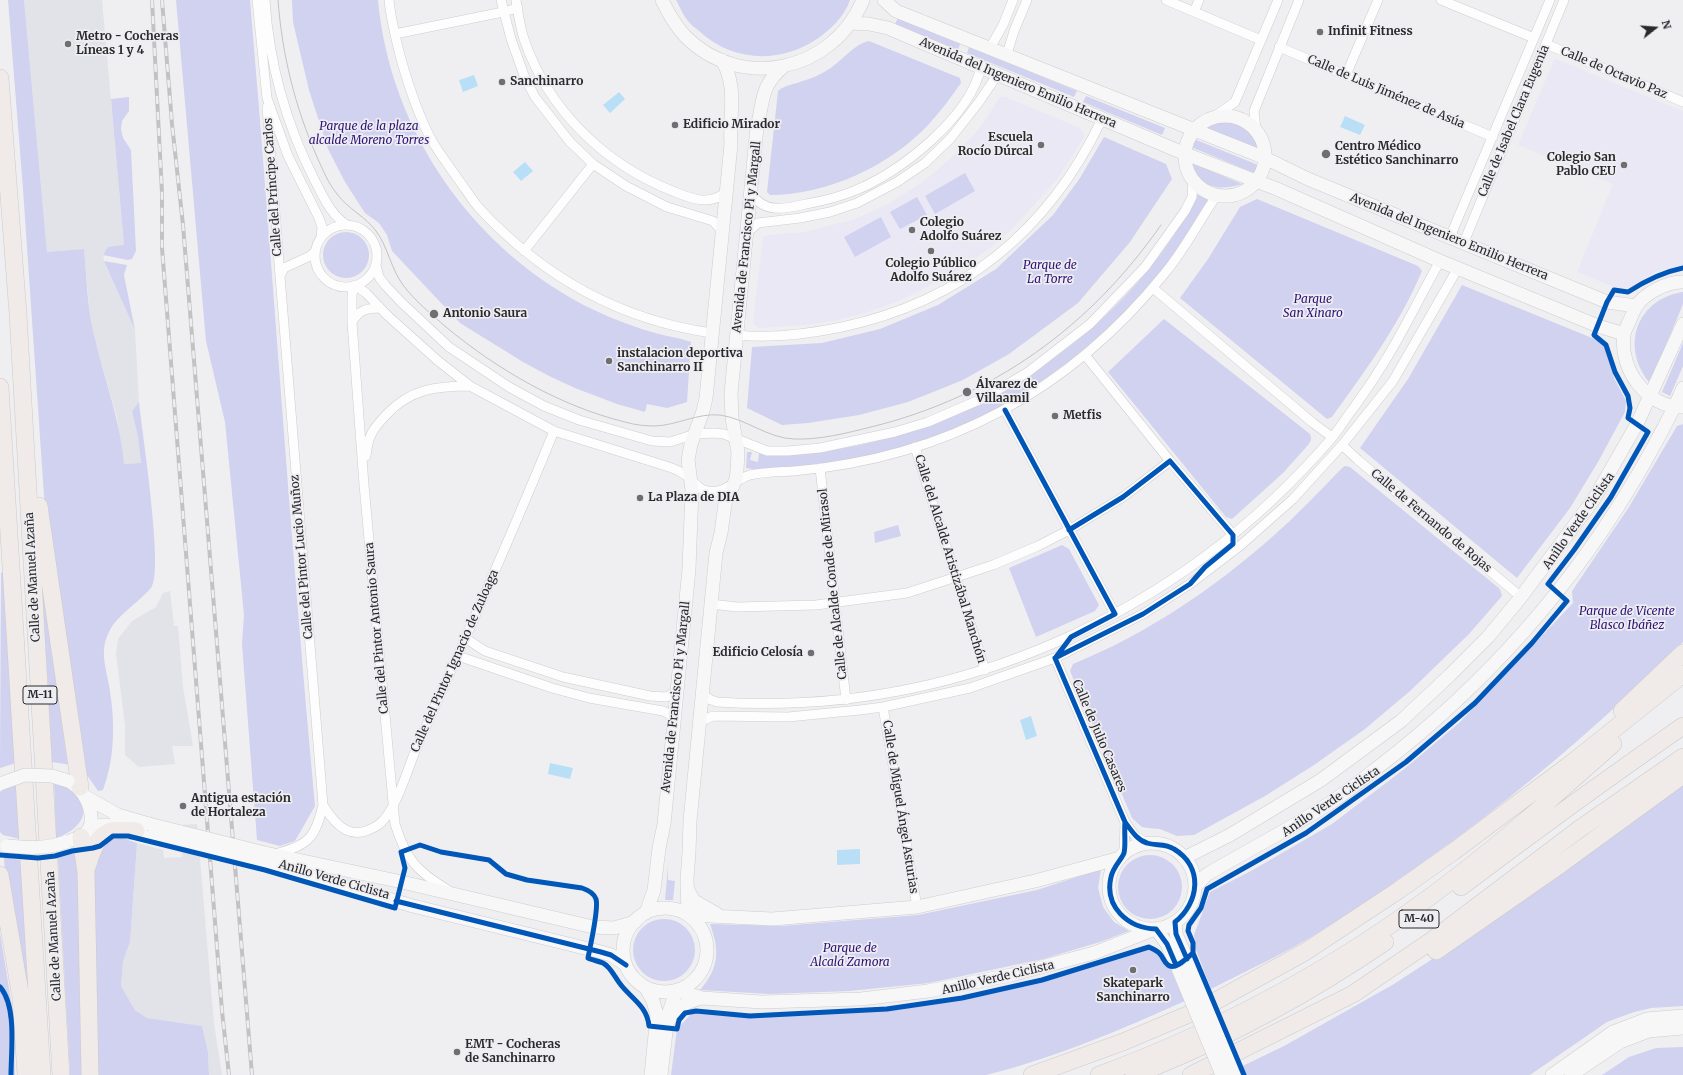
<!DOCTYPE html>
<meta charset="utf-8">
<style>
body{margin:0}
#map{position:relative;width:1683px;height:1075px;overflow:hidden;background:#efeff1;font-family:Merriweather,serif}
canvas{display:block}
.north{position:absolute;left:1635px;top:8px;width:40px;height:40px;-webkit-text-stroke:3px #eeeef2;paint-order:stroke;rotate:73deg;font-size:11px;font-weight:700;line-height:16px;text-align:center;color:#2a2a2c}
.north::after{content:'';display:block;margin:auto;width:14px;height:18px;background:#2a2a2c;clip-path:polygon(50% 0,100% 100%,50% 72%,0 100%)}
</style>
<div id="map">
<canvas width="1683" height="1075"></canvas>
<div class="north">N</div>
</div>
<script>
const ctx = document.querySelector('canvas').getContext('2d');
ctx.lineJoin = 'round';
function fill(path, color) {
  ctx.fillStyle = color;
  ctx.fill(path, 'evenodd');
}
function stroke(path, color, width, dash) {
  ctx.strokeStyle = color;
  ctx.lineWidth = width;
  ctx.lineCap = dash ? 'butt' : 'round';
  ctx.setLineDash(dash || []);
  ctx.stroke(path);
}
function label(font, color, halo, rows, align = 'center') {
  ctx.font = font + ' Merriweather,serif';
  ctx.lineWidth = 3.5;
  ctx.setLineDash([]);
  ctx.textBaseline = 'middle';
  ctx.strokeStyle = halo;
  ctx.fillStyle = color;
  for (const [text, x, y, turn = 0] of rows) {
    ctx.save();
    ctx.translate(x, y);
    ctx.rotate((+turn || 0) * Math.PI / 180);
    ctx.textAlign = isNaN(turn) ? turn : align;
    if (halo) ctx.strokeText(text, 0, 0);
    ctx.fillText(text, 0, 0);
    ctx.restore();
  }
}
const built = new Path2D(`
 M24 0H102L124 245 103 253 104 261 135 330 139 402 132 411 138 437 141 463 124 464 117 417 94 338 90 316 84 249 47 252Z
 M170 591 174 626H178L183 687 193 746H172L175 764 139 767 125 755V725L116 654 118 639 132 621 156 607 163 593Z
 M197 824 214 1024 222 1075H209L208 1052 202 1026 147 1018 135 1010 121 986 123 961 130 942 137 843 163 850 164 858 182 857 181 825Z`);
const education = new Path2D(`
 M1556 59 1683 111V265L1656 272 1626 290 1616 288 1577 272 1613 184 1518 145 1554 60Z
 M1000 97H1005L1080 128 1084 133V138L1056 181 1014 227 993 246 954 273 899 301 868 312 838 320 805 325 760 328 755 326 753 321 763 237 767 235 804 232 855 219 890 203 924 181 952 157 979 129Z`);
const green = new Path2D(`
 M8 0H24L47 252 84 249C87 279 87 310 95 339 105 382 120 419 124 464L141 463 138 437 132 411 139 402C142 432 163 566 152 586 150 590 145 594 142 597 125 613 107 623 104 649 103 663 108 677 110 691 115 724 115 757 103 790L98 791 87 775 81 761 45 510 23 189Z
 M176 0H250C273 269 290 538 315 806L295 841 280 846 257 840 242 644 244 615 225 422 206 341Z
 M292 0H378C390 132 474 252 594 310 615 320 637 328 659 334 670 337 681 338 691 342L687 402 667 408 647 404 645 412 617 404 575 388 549 376 523 362 460 323 392 251 387 235 379 223 365 213 345 182 328 149 309 90 293 22Z
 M676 0H850C845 16 830 30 817 39 779 64 733 62 699 31 696 28 691 25 688 21 683 15 680 7 676 0Z
 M898 18 960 44 958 50 895 24Z
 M869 41 955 76 960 78 961 83C951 97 941 111 929 124 890 166 827 195 770 195L767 192 778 91C785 85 792 85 800 82 810 79 820 75 829 69 842 61 854 44 869 41Z
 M969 47 1077 91 1074 97 967 53Z
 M1086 96 1165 128 1162 135 1083 102Z
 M129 97V111L122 121 121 129 123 138 131 150 136 251 132 259 128 260 103 255 108 247 124 245 111 99Z
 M1222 121C1239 123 1254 131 1258 149L1205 128 1212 124Z
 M1104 137 1166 164 1172 179 1130 242 1078 303 1009 354 963 380 908 402 859 415 808 423 782 425 747 408 752 347 822 343 880 329 938 305 996 269 1053 215 1080 178Z
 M1194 139 1258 165 1254 173 1191 147Z
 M1190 162 1242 184C1218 192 1200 187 1190 162Z
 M965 173 975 191 935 214 925 196Z
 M1198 194 1209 199C1198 217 1188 236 1176 253 1166 267 1155 281 1144 294 1135 304 1123 314 1113 323 1037 397 939 447 833 462 813 465 764 472 746 468L747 452H752L750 460 758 462 759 453C771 456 783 454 795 454 822 452 847 448 873 442 899 435 926 428 951 417 1037 379 1116 319 1170 241 1181 226 1189 209 1198 194Z
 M917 197 927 215 900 229 890 212Z
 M1257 199 1418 266 1422 271C1400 324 1365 371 1332 417L1327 419 1180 298 1208 259 1240 207Z
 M881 217 891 237 855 257 844 237Z
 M323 255a23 23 0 1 1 46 0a23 23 0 1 1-46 0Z
 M104 261 127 265 124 275 135 330Z
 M1462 285 1597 340 1606 349 1614 378 1626 401 1625 412 1598 462 1570 508 1517 578 1360 448 1408 379Z
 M1683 292V304L1650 383C1620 348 1636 299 1683 292Z
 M1164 319 1310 434C1312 439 1311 441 1308 445L1283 473 1232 519 1226 517 1108 372Z
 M1683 343V366L1670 396 1662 392Z
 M1683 424V642C1574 752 1451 849 1321 931 1286 953 1248 970 1211 989L1195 947 1194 935 1210 892 1251 871 1332 824 1403 770 1459 723 1573 603 1572 591 1629 507 1677 426Z
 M1345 466 1350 467 1500 589 1502 596 1469 634 1410 691 1365 729 1314 765 1265 796 1194 835 1177 836 1160 829 1148 828 1142 827 1132 818 1070 671 1073 664C1145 635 1213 589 1271 538 1296 516 1319 492 1342 468Z
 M898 525 901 536 875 543 874 532Z
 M1062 545 1069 549 1099 605 1095 611 1036 637 1009 568Z
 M41 568 71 765 52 762Z
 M3 572 16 763 0 768 1 573Z
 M1683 779V1006L1651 1008 1634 1012 1607 1022 1530 1075H1224L1284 1046 1394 984 1460 941Z
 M54 782C58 783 65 784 69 786 71 788 74 791 76 793 94 814 77 831 56 838Z
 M17 784 20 839 3 835 0 832V792L5 788Z
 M116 836 137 843 130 942 123 961 121 986 135 1010 147 1018 202 1026 208 1052 209 1075H97L94 869 104 845Z
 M73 853 78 858 84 1075H70L58 858Z
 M1118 887a32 32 0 1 1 64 0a32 32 0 1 1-64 0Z
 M4 857 21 860 29 1006 5 875Z
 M668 866V880L675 881 673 900H665Z
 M1101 869 1098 888 1103 907 1114 922 1129 931 1100 942 1043 959 929 983 849 991 770 994 700 990C719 968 720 951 710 924L781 926 918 915 1037 890Z
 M633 950a31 31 0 1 1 62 0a31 31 0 1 1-62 0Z
 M0 933 13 1013 15 1075H0Z
 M1149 947 1160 953 1170 966 1185 1001C1120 1030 1055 1058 986 1075H671L677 1029 692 1013 729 1014 827 1012 949 1000 1042 980Z
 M1683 1047V1075H1602L1629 1057 1656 1048Z`);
const water = new Path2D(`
 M474 75 478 86 463 92 459 80Z
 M619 92 625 99 610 113 603 105Z
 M1345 116 1365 125 1360 135 1340 127Z
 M525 162 533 171 521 181 513 172Z
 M1031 716 1037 736 1026 740 1020 720Z
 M550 763 573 768 570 779 548 774Z
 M860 849V864L837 865V850Z`);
const street = new Path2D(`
 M257 0 267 98 288 156 319 218 322 227 321 238
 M265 0C269 63 287 126 315 181 324 198 331 215 347 225
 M389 0C391 20 396 40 401 59 409 87 418 115 432 141 440 154 449 166 458 179 465 188 471 199 479 208 542 276 620 320 712 333
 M501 0 511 39 525 78 535 97 570 142 593 164 626 186 667 207 713 221 722 231
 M516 0C518 13 520 27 524 39 548 110 605 165 675 192 692 199 710 206 726 192
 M1166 0 1261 40
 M1441 0 1534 38
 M1194 12 1199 0
 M395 34 503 12 518 8
 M1546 44 1683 102
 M1279 47 1493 137
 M990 48 1003 25 1013 0
 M1007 54 1014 31 1027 0
 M1346 75 1378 0
 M267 107 280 276
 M1215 116 1235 102 1278 0
 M1256 130 1254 111 1299 0
 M751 193C764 214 785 209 806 204 823 201 840 197 856 190 901 172 970 117 981 67
 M315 256a31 31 0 1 1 62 0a31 31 0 1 1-62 0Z
 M747 233 758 223 800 218 830 212 857 203 897 182 925 163 950 139 979 102 998 74
 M1450 237 1550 0
 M1464 242 1564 0
 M524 251 593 164
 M376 265 379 277 385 285 401 302 449 347 509 387 544 406 579 420 652 441 670 442 695 434 714 433 724 434 767 451H788L820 448 895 432 928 422 986 397 1028 372 1090 324 1145 267 1185 211 1192 197 1193 180
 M355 285 366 293 387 315 437 360 470 386 554 431 669 467C676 469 683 473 689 478 694 482 698 488 704 490 723 497 735 479 750 475 764 472 779 472 794 471 945 458 1070 391 1165 273 1185 249 1199 221 1217 195
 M354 286 352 295V322L364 485 395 824C406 859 416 871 448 890
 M1153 288 1313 423 1332 437
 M352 322C359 310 367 308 380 308
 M737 335C772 339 808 334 842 327 963 301 1049 230 1102 119
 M1085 355 1170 461 1233 535V540
 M1005 410 1115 614
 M1342 445 1358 460 1521 597
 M915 447 985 670
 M366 456C368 436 372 430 386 415 410 389 436 386 470 386
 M820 468 846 700
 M711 604 737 607 816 605 907 593 993 565 1038 546 1069 530 1123 497 1170 461
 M465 638 485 651 563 677 650 696 666 697 677 691
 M458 656 552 688 589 698 663 711 669 714 674 722
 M1055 658 1125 822 1135 836 1147 843
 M702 694 711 700 717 702C953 717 1177 617 1331 439 1340 428 1347 416 1355 406 1363 394 1371 384 1378 372 1401 337 1419 298 1440 261
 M883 707 917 907
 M699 722 713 716 788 717 860 710 883 707 970 688 1055 658 1143 614 1190 584 1241 545 1293 499 1342 445 1393 381 1458 268
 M323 805C337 828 352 842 378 825 396 813 409 764 418 744 465 640 511 536 554 431
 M275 854C308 845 315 839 323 805L280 276 284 268 310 256 315 252
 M1124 854 1125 822`);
const secondary = new Path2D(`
 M662 0C668 13 675 25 685 36 740 92 833 72 863 0
 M884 0 896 11 1265 158 1308 179 1607 302 1636 306
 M851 23 869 24 888 28 1183 153 1277 189 1440 261 1598 326 1624 334
 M1185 156a40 40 0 1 1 80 0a40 40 0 1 1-80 0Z
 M1683 282C1668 281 1643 294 1636 307 1633 312 1631 318 1628 324 1627 327 1624 331 1624 335 1619 369 1647 408 1683 407
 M86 797 118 815 149 824
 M87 832 102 825H118L152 836
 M72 840C75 839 79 839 81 837 101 826 88 792 72 783
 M1109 886a43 43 0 1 1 86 0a43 43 0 1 1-86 0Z
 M265 853 402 882 593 927 614 928 635 922
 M1184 858 1230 835 1321 780 1401 721 1450 675 1488 637 1521 597 1594 499 1637 424 1683 324
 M265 863 413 906 601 952 611 955 626 965
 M1195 887 1206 875C1248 850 1292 828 1333 801 1348 791 1363 779 1377 768 1484 686 1574 585 1641 469 1656 442 1671 416 1683 388
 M687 888 693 900 717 914
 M623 950a42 42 0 1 1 84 0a42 42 0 1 1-84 0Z
 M646 913 654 890 659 848 664 824 689 569 692 490 688 460 691 444 703 411 706 398 731 144C729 114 738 87 722 60
 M688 914 687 879 689 853 690 821 716 553 721 533 725 504 736 479 737 470 738 452 732 418 731 393 757 127C764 100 760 86 784 66
 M690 915 772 919 917 907 1035 881 1120 858
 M1175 922 1176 934 1187 959
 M1156 929 1167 944 1176 965
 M646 988 653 1001 657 1015 651 1075
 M679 991 702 998 762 1002 861 999 928 991 1011 975 1094 953 1155 929
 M669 1020C679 1008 686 1001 702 998
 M661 1075 668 1015 676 992
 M1552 1075 1613 1032 1647 1019 1683 1016
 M1571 1075 1620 1042 1649 1031 1683 1028`);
const highway = new Path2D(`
 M0 78 18 314 61 1075
 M0 387 42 1075
 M39 506 80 787
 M1622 711 1683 653
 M81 837 86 873 90 1075
 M87 867C92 853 95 837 111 831 117 829 129 831 136 831
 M0 875 21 998 26 1075
 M1461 887C1534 832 1608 778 1683 726
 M1436 951 1561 864 1683 775
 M1032 1075 1123 1042 1201 1009 1305 952 1399 890 1453 852 1573 762 1683 674
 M1099 1075C1226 1028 1348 961 1455 878 1510 836 1561 790 1613 744
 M1134 1075C1222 1041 1307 995 1385 942
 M1191 1075 1353 994 1431 941 1578 830 1683 757`);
const tram = new Path2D(`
 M278 0C282 54 295 107 317 157 323 170 328 183 337 194 348 209 366 217 376 231 388 247 391 269 403 285 415 301 431 314 446 327 498 370 560 406 625 422 635 425 646 426 655 426 678 425 697 413 720 415 747 419 767 438 794 439 820 440 847 433 871 427 993 397 1090 327 1161 225`);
const rail = new Path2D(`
 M152 0 162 193V248L222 1011 229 1075
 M162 0 172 124 183 225 252 1075`);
const secondaryBridge = new Path2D(`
 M0 784 25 775 52 776 68 781
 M149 824 265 853
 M152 836 265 863
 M7 846C27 848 46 849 66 842
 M1190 966 1234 1075
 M1179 971 1222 1075`);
const cycleway = new Path2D(`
 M1005 410 1115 614 1071 637 1056 657
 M1055 658 1143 614 1190 584 1205 567 1233 544V535L1170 461 1123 497 1069 530
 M1055 658 1125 822C1131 830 1137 840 1147 843 1156 846 1165 843 1174 849 1204 867 1199 903 1175 922L1176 934 1187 959
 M1125 822C1124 831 1126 845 1124 853 1122 859 1113 867 1111 877 1104 907 1128 928 1156 929L1167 944 1176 965
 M0 855 38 858 55 856 72 851 93 848 100 846 113 836H128L265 870 395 908 405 868 401 852 420 845 441 852 489 860 506 874 527 880 582 888C588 890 594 893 596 899 599 909 590 947 588 958 592 960 598 961 603 963 611 967 615 978 621 985 632 999 647 1006 649 1026L677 1029 679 1020 685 1013 696 1011 750 1016 887 1009 962 998 1042 980 1149 947C1153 949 1158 951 1160 954 1163 957 1164 962 1168 965 1175 971 1188 957 1193 953V943L1188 931 1189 925 1201 908 1207 889 1306 833 1406 762 1475 703 1532 643 1567 601 1548 584 1574 550 1611 497 1648 432 1628 418 1630 408 1628 396 1615 372 1606 345 1594 335 1607 302 1614 290 1628 292C1645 281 1663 272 1683 268
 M396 901 601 952 611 955 626 965
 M1193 953 1244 1075
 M0 987C17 1006 11 1051 11 1075`);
const markers = [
 [1320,32,4,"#6f6f71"],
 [68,44,4,"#6f6f71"],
 [502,82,4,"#6f6f71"],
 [675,125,4,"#6f6f71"],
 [1041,145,4,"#6f6f71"],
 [1326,154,5,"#6f6f71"],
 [1624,165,4,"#6f6f71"],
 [912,230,4,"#6f6f71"],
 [931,251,4,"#6f6f71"],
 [434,314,5,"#6f6f71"],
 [609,361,4,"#6f6f71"],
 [967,392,5,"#6f6f71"],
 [1055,416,4,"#6f6f71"],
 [640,498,4,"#6f6f71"],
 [811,653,4,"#6f6f71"],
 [183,806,4,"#6f6f71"],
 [1133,970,4,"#6f6f71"],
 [457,1052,4,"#6f6f71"]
];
const shields = [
 [40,695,34],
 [1419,919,40]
];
const shieldNames = [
 ["M-11",40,695],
 ["M-40",1419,919]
];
const poiNames = [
 ["Infinit Fitness",1328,32],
 ["Metro - Cocheras",76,37],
 ["Líneas 1 y 4",76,51],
 ["Sanchinarro",510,82],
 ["Edificio Mirador",683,125],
 ["Escuela",1033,138,"right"],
 ["Rocío Dúrcal",1033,152,"right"],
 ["Centro Médico",1335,147],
 ["Estético Sanchinarro",1335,161],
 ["Colegio San",1616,158,"right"],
 ["Pablo CEU",1616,172,"right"],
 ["Colegio",920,223],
 ["Adolfo Suárez",920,237],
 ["Colegio Público",931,264,"center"],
 ["Adolfo Suárez",931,278,"center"],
 ["Antonio Saura",443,314],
 ["instalacion deportiva",617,354],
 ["Sanchinarro II",617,368],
 ["Álvarez de",976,385],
 ["Villaamil",976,399],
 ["Metfis",1063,416],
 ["La Plaza de DIA",648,498],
 ["Edificio Celosía",803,653,"right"],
 ["Antigua estación",191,799],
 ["de Hortaleza",191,813],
 ["Skatepark",1133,984,"center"],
 ["Sanchinarro",1133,998,"center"],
 ["EMT - Cocheras",465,1045],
 ["de Sanchinarro",465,1059]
];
const streetNames = [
 ["Calle de Octavio Paz",1614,73,23],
 ["Avenida del Ingeniero Emilio Herrera",1018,83,23],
 ["Calle de Luis Jiménez de Asúa",1386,92,23],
 ["Calle de Isabel Clara Eugenia",1514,121,-67],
 ["Calle del Príncipe Carlos",273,187,-94],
 ["Avenida de Francisco Pi y Margall",747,237,-84],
 ["Avenida del Ingeniero Emilio Herrera",1449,237,22],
 ["Calle de Fernando de Rojas",1431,521,40],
 ["Anillo Verde Ciclista",1579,521,-55],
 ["Calle del Pintor Lucio Muñoz",302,557,-95],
 ["Calle del Alcalde Aristizábal Manchón",950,559,73],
 ["Calle de Manuel Azaña",33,577,-93],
 ["Calle de Alcalde Conde de Mirasol",833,584,-96],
 ["Calle del Pintor Antonio Saura",377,628,-95],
 ["Calle del Pintor Ignacio de Zuloaga",455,661,-66],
 ["Avenida de Francisco Pi y Margall",676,697,-84],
 ["Calle de Julio Casares",1099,736,67],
 ["Anillo Verde Ciclista",1331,802,-34],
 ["Calle de Miguel Ángel Asturias",900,807,81],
 ["Anillo Verde Ciclista",334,880,16],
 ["Calle de Manuel Azaña",54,936,-93],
 ["Anillo Verde Ciclista",998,978,-13]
];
const parkNames = [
 ["Parque de la plaza",369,127],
 ["alcalde Moreno Torres",369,141],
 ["Parque de",1050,266],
 ["La Torre",1050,280],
 ["Parque",1313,300],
 ["San Xinaro",1313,314],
 ["Parque de Vicente",1627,612],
 ["Blasco Ibáñez",1627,626],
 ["Parque de",850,949],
 ["Alcalá Zamora",850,963]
];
fill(built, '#e2e2e9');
fill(education, '#eae8f5');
fill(green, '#d1d1f0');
fill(water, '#b9dff7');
stroke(street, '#cdcdcf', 10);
stroke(secondary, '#cdcdcf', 14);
stroke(highway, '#cbcbcc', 18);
stroke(street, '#fdfdfd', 9);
stroke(secondary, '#f8f7f7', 13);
stroke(highway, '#f0eae8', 17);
stroke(tram, '#c2c2c3', 1);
stroke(rail, '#c2c2c3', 4);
stroke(rail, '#eeeef2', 2.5, [8]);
stroke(secondaryBridge, '#cdcdcf', 14, []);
stroke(secondaryBridge, '#f8f7f7', 13);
stroke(cycleway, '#0057b8', 5);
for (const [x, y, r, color] of markers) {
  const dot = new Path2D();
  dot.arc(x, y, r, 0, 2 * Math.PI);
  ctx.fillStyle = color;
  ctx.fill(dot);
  stroke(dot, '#eeeef2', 1.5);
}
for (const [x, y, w] of shields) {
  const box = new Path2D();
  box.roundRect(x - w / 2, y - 9, w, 18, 3);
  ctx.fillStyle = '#eeeef2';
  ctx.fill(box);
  stroke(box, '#2a2a2c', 1);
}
label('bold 11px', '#2a2a2c', null, shieldNames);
label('bold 12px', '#2a2a2c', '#eeeef2', poiNames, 'left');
label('12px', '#2a2a2c', '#eeeef2', streetNames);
label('italic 12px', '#2d1274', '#eeeef2', parkNames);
</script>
